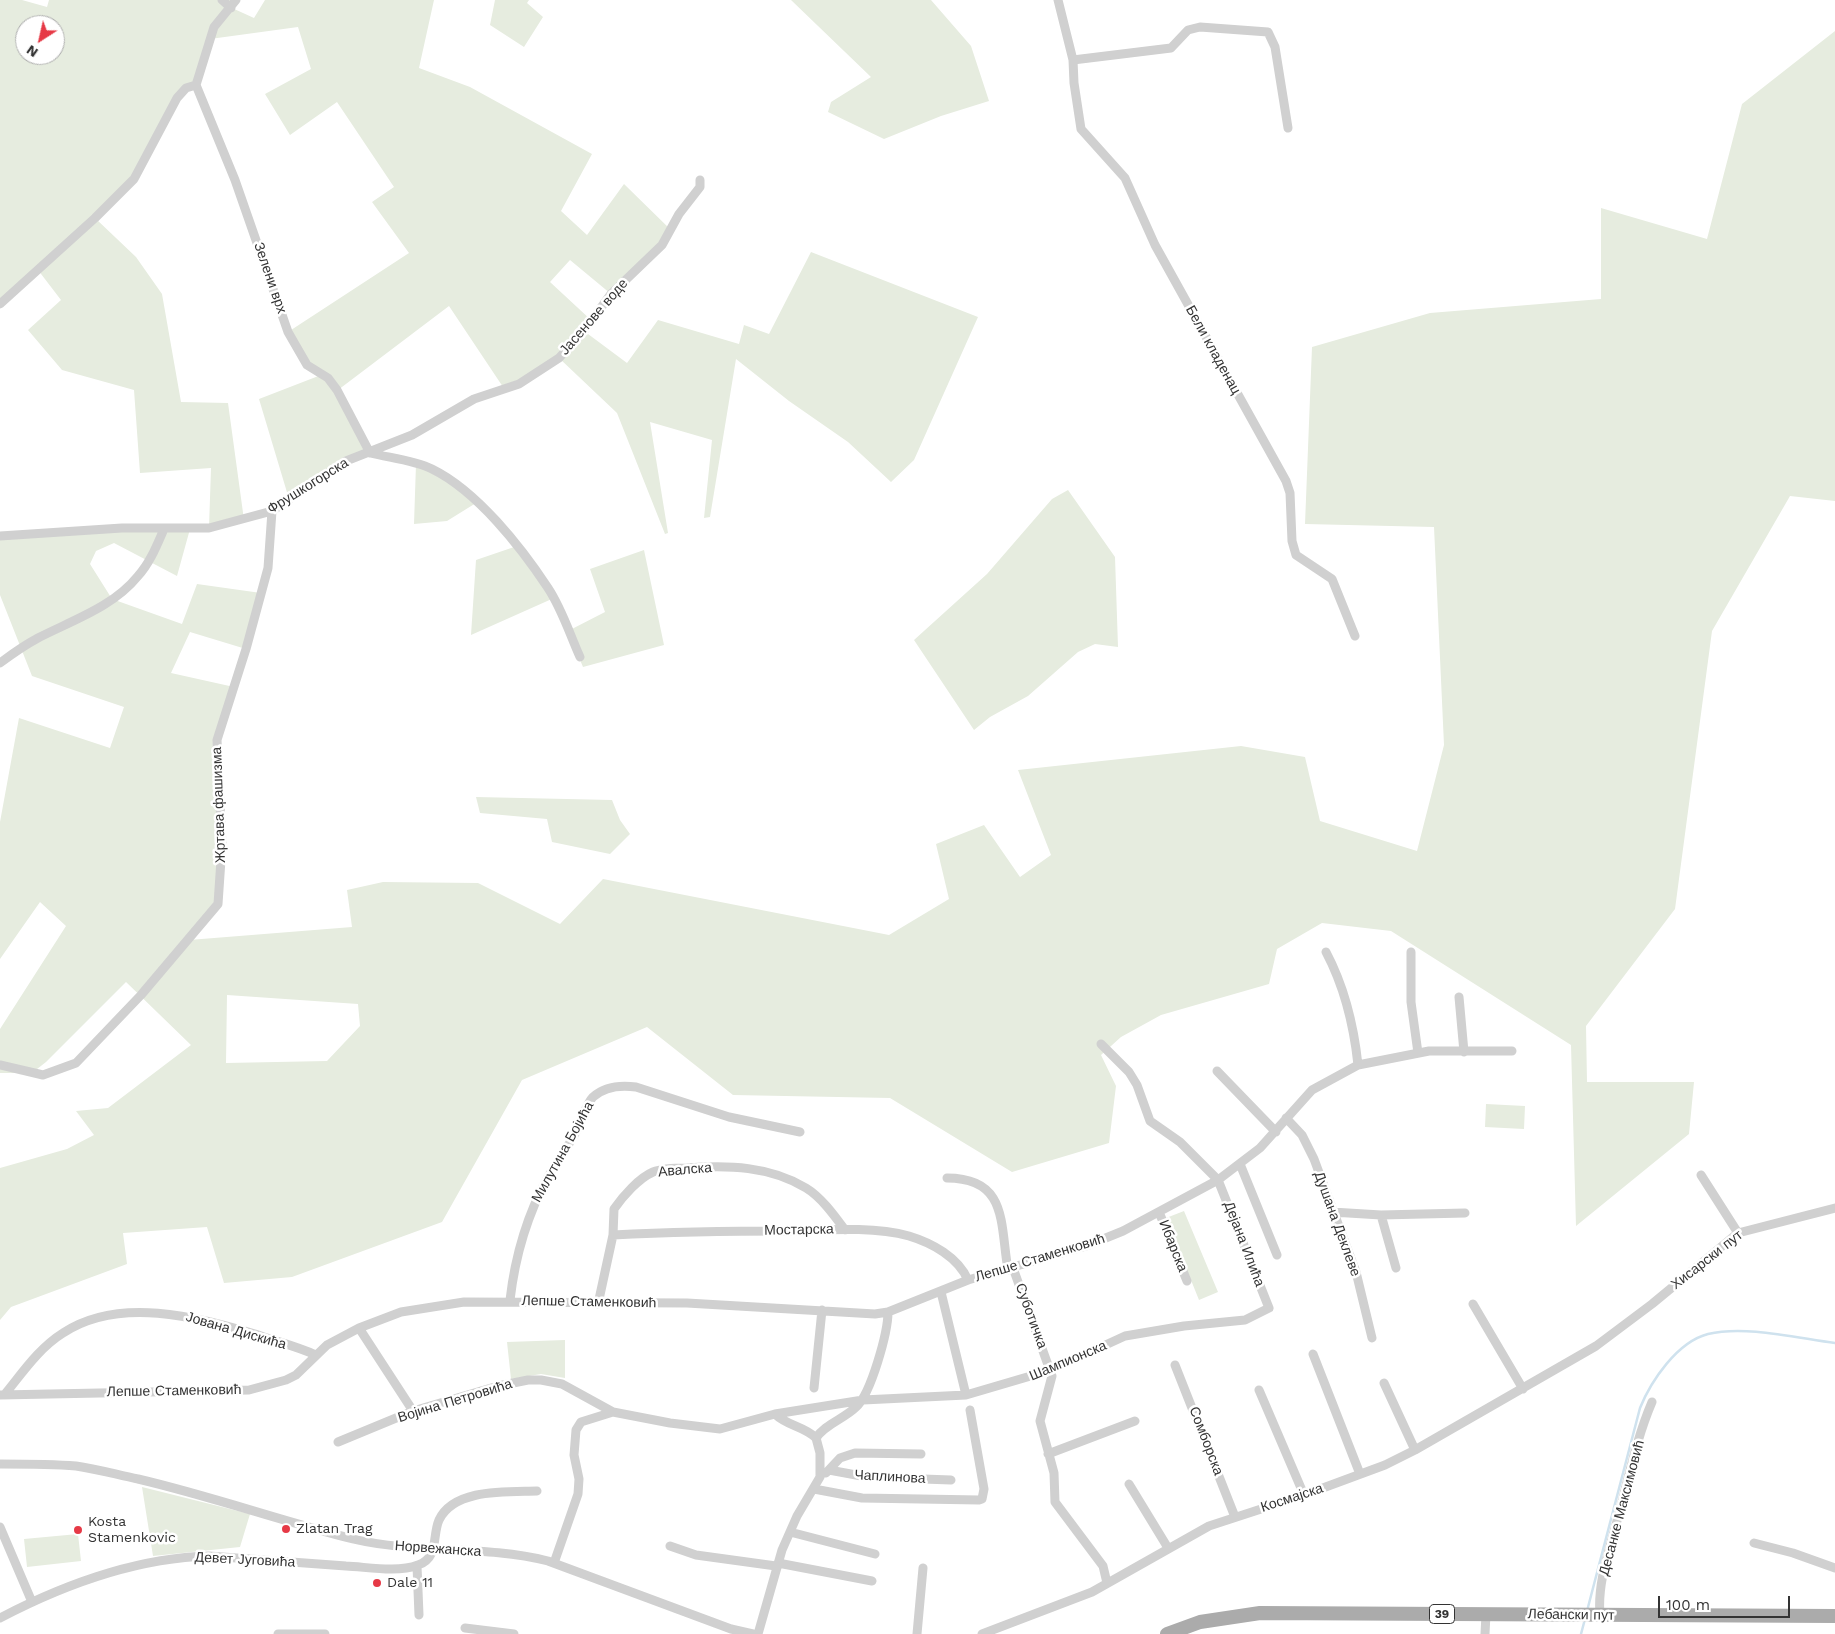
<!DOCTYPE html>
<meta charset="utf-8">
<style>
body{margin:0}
#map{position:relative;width:1835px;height:1634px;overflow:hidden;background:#fff;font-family:"Work Sans",sans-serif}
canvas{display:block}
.north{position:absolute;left:15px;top:15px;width:50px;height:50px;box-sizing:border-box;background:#fff;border:1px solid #adadad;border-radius:50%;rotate:215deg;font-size:14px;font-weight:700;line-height:20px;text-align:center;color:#333}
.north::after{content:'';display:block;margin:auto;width:18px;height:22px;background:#e63946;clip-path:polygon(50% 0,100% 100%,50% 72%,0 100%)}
.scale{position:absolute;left:1658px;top:1596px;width:132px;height:22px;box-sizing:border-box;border:2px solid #333;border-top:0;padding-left:6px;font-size:15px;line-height:18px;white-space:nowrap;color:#333;-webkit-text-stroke:4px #fff;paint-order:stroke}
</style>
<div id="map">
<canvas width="1835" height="1634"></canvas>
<div class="north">N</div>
<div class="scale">100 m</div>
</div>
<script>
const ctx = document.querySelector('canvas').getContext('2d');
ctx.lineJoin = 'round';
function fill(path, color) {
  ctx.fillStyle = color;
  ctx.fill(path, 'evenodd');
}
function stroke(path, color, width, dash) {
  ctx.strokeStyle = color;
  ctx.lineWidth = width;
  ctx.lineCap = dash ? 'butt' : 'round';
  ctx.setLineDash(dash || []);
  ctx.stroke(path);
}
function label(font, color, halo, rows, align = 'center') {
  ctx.font = font + ' "Work Sans",sans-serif';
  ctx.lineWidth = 5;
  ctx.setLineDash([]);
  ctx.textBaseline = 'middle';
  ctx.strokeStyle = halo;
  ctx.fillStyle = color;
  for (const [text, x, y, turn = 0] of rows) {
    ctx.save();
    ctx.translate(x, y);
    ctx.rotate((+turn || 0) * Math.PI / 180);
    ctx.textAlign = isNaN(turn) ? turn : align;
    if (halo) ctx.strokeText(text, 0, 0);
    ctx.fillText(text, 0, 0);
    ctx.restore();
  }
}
const green = new Path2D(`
 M0 0H22L47 7 49 0H236L232 8 254 18 265 0H434L419 68 470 87 592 154 561 211 587 235 624 184 672 231 611 294 570 260 550 282 591 320 584 331 627 363 658 320 739 344 744 325 769 334 811 252 978 317 914 460 891 482 848 442 789 401 736 359 710 517 704 518 712 440 650 422 668 533 665 534 617 413 559 358 505 390 449 306 338 390 370 453 346 461 289 499 259 399 321 375 307 365 288 332 409 253 372 202 394 187 337 102 290 135 265 94 311 69 298 27 210 39 196 85 186 88 141 169 95 218 136 257 162 294 181 402 228 403 244 520 209 528 211 468 140 473 134 390 62 370 28 330 61 300 38 270 0 304ZM25 25H55V55H25Z
 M495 0H529L527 3 543 17 524 47 490 25Z
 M791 0H931L971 46 989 101 941 116 884 139 828 112 831 102 871 77Z
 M1835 31V501L1790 496 1712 631 1675 909 1586 1026 1587 1082H1694L1689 1134 1576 1226 1571 1045 1391 931 1322 923 1277 949 1269 984 1161 1015 1121 1037 1101 1055 1116 1086 1109 1143 1012 1172 890 1098 733 1095 647 1027 522 1080 442 1222 292 1277 224 1283 207 1227 123 1233 127 1264 11 1307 0 1320V1168L67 1149 94 1135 76 1111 108 1108 191 1045 126 982 46 1062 32 1073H0V1029L66 926 40 902 0 959V822L19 718 110 748 124 707 32 676 0 595V536L190 529 177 576 114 543 96 551 90 564 112 599 182 624 197 584 261 593 246 649 190 632 171 673 234 687 217 740 218 904 189 940 352 927 347 890 383 882 478 883 560 924 603 879 889 935 949 899 936 844 984 825 1020 877 1051 855 1018 770 1241 746 1305 757 1320 821 1417 851 1444 745 1434 527 1305 524 1312 347 1430 313 1601 299V208L1707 239 1742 104ZM227 995 358 1004 360 1026 327 1061 226 1063Z
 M416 464 431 468 476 503 447 521 414 524Z
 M1068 490 1115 557 1118 647 1095 644 1078 652 1028 696 990 717 974 730 914 640 987 574 1052 499Z
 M517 546 554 598 471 635 476 560Z
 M644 550 664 645 583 667 568 631 605 612 590 569Z
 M476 797 612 800 620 820 630 834 610 854 552 842 547 819 480 813Z
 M1486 1104 1525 1106 1524 1129 1485 1127Z
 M1184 1211 1218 1292 1199 1300 1166 1218Z
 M565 1340V1378L541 1374 511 1379 507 1342Z
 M142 1487 250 1514 240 1547 153 1556Z
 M78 1534 81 1561 27 1567 24 1539Z`);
const stream = new Path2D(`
 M1587 1611 1640 1408C1651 1381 1677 1342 1708 1334 1745 1325 1797 1338 1835 1343
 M1581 1634 1585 1619`);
const street = new Path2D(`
 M222 0 231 8
 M236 0 214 27 196 85 235 180 288 332 307 365 328 378 337 390 370 453
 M1058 0 1073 60 1074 83 1081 129 1125 178 1155 245 1286 481 1290 493 1292 541 1296 555 1332 579 1355 636
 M1073 60 1171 48 1188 30 1200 27 1268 32 1275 47 1288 128
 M0 304 95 218 134 179 177 98 186 88 196 85
 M370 453C390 458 414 460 432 469 477 491 521 547 548 588 562 609 570 635 580 657
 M0 536 122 528H209L272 511 346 461 412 435 474 399 519 384 559 358 584 331 611 294 662 245 679 214 700 187V180
 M0 663C12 654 25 645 38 638 73 620 113 607 138 576 150 563 157 545 164 529
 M1326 952C1344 986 1354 1027 1358 1065
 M1411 952V1002L1418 1053
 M1459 997 1464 1052
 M0 1065 43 1075 76 1063 141 995 218 904 222 845 217 740 246 649 268 568 272 511
 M1217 1071 1276 1132
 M1286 1118 1302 1135 1314 1159 1356 1272 1372 1338
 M1240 1164 1277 1255
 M1701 1175 1738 1233
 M947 1178C1008 1178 1000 1224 1008 1270
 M1159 1212 1187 1281
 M1332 1212 1381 1215 1465 1213
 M1381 1215 1396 1268
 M613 1235C671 1232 729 1231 788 1231 825 1230 872 1226 909 1236 932 1243 958 1257 968 1280
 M1013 1268 1052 1376 1040 1421 1054 1473 1055 1502 1103 1566 1107 1583
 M941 1292 966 1395
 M510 1300C515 1257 527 1215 548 1177 557 1161 568 1147 576 1132 582 1121 585 1105 593 1097 605 1086 621 1085 636 1087L729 1117 800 1132
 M598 1304 613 1235 614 1209C623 1196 639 1178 653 1172 663 1168 676 1168 687 1168 728 1165 770 1166 806 1188 821 1197 834 1215 845 1230
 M1473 1304 1523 1389
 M359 1328 413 1411
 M1313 1354 1360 1474
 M1175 1365 1235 1517
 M1384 1383 1415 1450
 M814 1388 822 1310
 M1259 1390 1304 1495
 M5 1394C23 1372 39 1348 63 1333 119 1296 196 1317 255 1334 275 1341 296 1346 316 1355
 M0 1395 249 1390 286 1380 296 1375 327 1345 359 1328 401 1312 464 1302 687 1303 875 1314 888 1312 968 1280 1086 1246 1123 1231 1218 1180 1260 1148 1312 1090 1358 1065 1429 1051H1512
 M775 1414C787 1426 804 1426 816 1438
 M338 1442 413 1411 498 1386 528 1380H541L562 1384 613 1412 670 1423 720 1429 775 1414 863 1400 966 1395 1051 1370 1125 1336 1184 1326 1245 1320 1269 1308 1218 1180 1180 1142 1150 1121 1137 1085 1129 1072 1101 1044
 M1048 1454 1135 1421
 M0 1464C25 1464 51 1464 76 1466 97 1469 118 1475 138 1479 211 1496 281 1521 353 1539 417 1554 484 1545 548 1561L731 1629 753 1634
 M829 1470 867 1477 951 1480
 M826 1473 840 1458 855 1453 921 1454
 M1129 1484 1168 1548
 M814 1489 862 1498 979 1500 982 1499 984 1489 970 1410
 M0 1527 32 1602
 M790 1532 875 1554
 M1754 1543 1793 1553 1835 1568
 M670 1546 696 1555 776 1566
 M554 1563 578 1494 579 1479 574 1455 576 1430 581 1422 613 1412
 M778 1563 872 1581
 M417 1566 419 1615
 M1600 1615C1597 1581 1611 1546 1619 1513 1629 1476 1637 1437 1652 1402
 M0 1618C65 1584 135 1558 209 1556 255 1559 300 1563 346 1566 368 1567 397 1573 418 1565 439 1558 432 1536 439 1520 454 1488 508 1492 537 1491
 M465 1628 514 1634
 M278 1634H325
 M758 1634 782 1550 797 1516 820 1477V1453L816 1438C825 1424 844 1419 856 1407 871 1394 888 1332 888 1312
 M917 1634 923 1568
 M982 1634 1092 1592 1209 1526 1304 1495 1385 1465 1415 1450 1596 1346 1652 1304 1738 1233 1835 1208
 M1485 1634 1486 1614`);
const primary = new Path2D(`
 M1167 1634 1200 1622 1260 1613 1835 1616`);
const markers = [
 [286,1529,5,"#e63946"],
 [78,1530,5,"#e63946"],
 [377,1583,5,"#e63946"]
];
const shields = [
 [1442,1614,25]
];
const shieldNames = [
 ["39",1442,1614]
];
const streetNames = [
 ["Зелени врх",270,278,71],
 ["Јасенове воде",594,317,-49],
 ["Бели кладенац",1213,350,61],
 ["Фрушкогорска",308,486,-32],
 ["Жртава фашизма",219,805,-92],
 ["Милутина Бојића",563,1152,-61],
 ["Авалска",685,1170,-5],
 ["Душана Деклеве",1337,1224,70],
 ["Мостарска",799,1230,-1],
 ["Дејана Илића",1244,1244,69],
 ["Ибарска",1173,1246,68],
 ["Лепше Стаменковић",1040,1258,-17],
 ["Хисарски пут",1707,1260,-38],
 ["Лепше Стаменковић",589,1302,1],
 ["Суботичка",1031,1316,70],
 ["Јована Дискића",236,1331,16],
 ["Шампионска",1068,1361,-23],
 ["Лепше Стаменковић",174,1391,-1],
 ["Војина Петровића",455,1401,-17],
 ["Сомборска",1206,1441,69],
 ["Чаплинова",890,1477,3],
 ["Космајска",1292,1498,-18],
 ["Десанке Максимовић",1622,1508,-75],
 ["Норвежанска",438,1549,4],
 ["Девет Југовића",245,1560,3],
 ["Лебански пут",1571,1615,1]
];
const poiNames = [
 ["Kosta",88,1522],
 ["Stamenkovic",88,1538],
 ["Zlatan Trag",296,1529],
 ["Dale 11",387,1583]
];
fill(green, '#e6ecdf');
stroke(stream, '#cfe2ee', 2.5);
stroke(street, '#d0d0d0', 9);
stroke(primary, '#ababab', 14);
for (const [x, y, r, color] of markers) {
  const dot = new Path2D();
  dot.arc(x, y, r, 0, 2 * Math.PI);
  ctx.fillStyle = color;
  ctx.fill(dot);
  stroke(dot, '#fff', 2);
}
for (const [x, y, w] of shields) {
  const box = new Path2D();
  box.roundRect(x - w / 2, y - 9.5, w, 19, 4);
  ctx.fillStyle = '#fff';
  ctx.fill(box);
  stroke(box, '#333', 1);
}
label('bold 12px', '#333', null, shieldNames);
label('14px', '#333', '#fff', streetNames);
label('14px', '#333', '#fff', poiNames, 'left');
</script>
